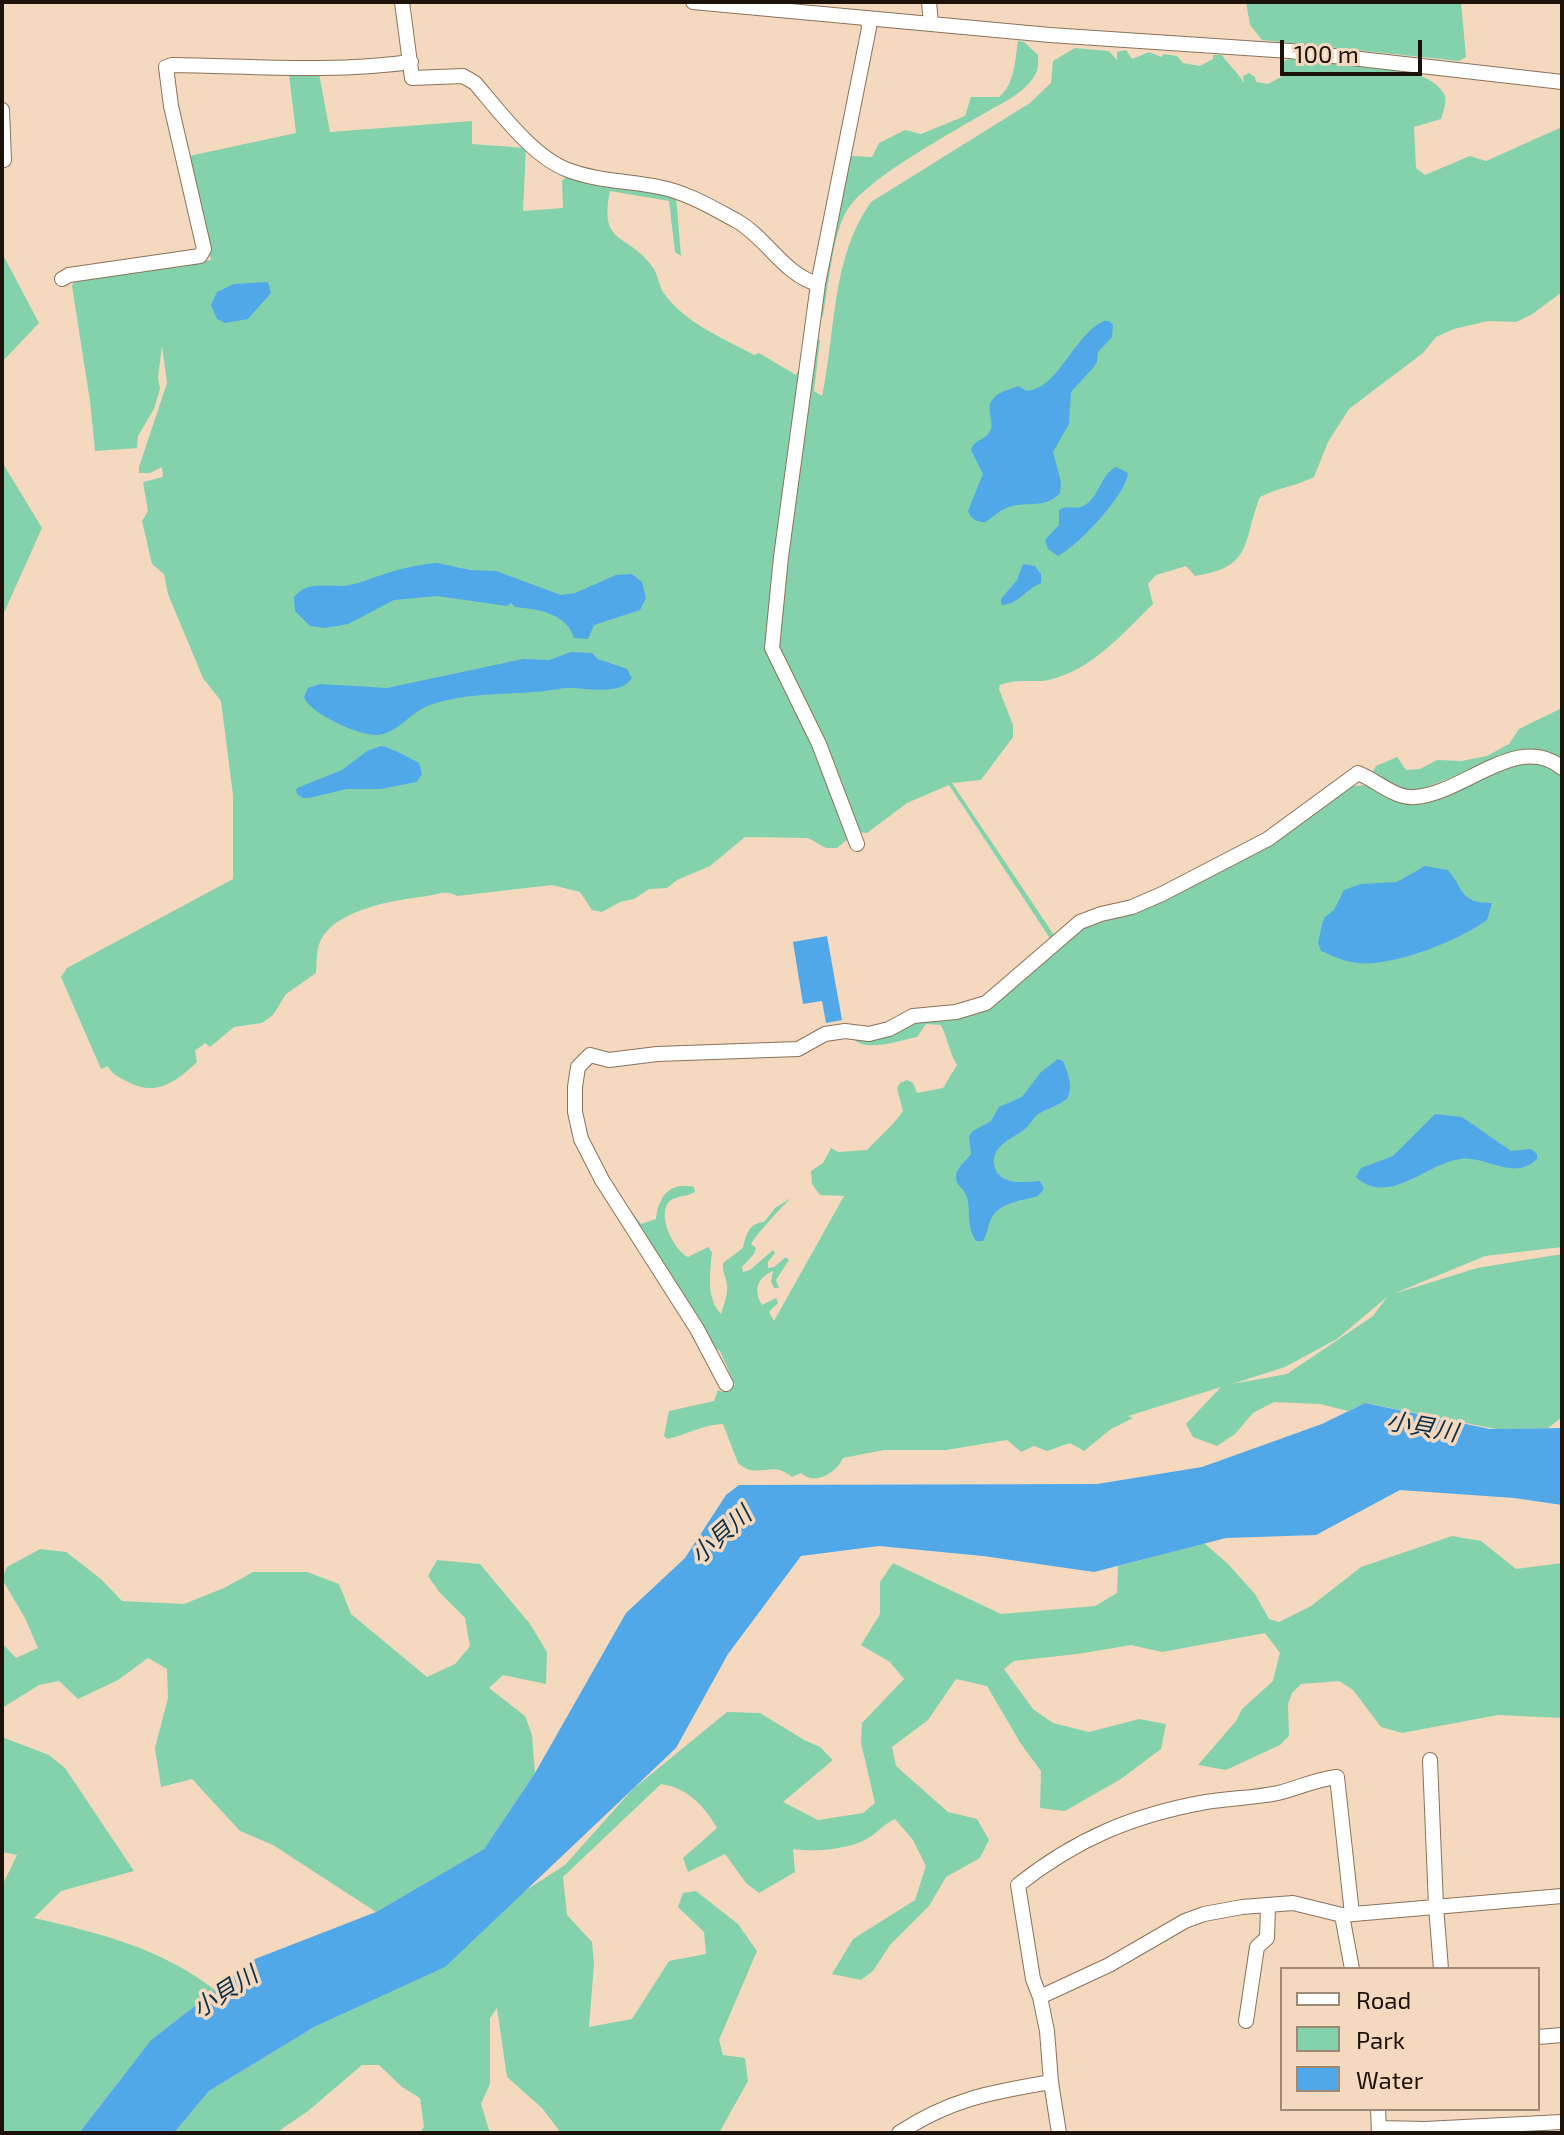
<!DOCTYPE html>
<meta charset="utf-8">
<style>
body{margin:0}
#map{position:relative;width:1564px;height:2135px;overflow:hidden;background:#f4d9bf;font-family:"Exo 2",sans-serif}
canvas{display:block}
.frame{position:absolute;inset:0;border:4px solid #1c1209;pointer-events:none}
.legend{position:absolute;left:1280px;top:1967px;width:260px;height:144px;box-sizing:border-box;background:#f4d9bf;border:2px solid #9e8976;margin:0;padding:10px 14px;list-style:none;font-size:24px;color:#1c1209}
.legend li{display:flex;align-items:center;gap:16px;height:40px}
.legend b{width:40px;border:2px solid #9e8976}
.scale{position:absolute;left:1280px;top:40px;width:142px;height:36px;box-sizing:border-box;border:4px solid #1c1209;border-top:0;padding-left:10px;font-size:24px;line-height:28px;white-space:nowrap;color:#1c1209;-webkit-text-stroke:6px #f4d9bf;paint-order:stroke}
</style>
<div id="map">
<canvas width="1564" height="2135"></canvas>
<div class="frame"></div>
<ul class="legend">
<li><b style="height:10px;background:#fff"></b>Road</li>
<li><b style="height:22px;background:#84d2ac"></b>Park</li>
<li><b style="height:22px;background:#51a8e9"></b>Water</li>
</ul>
<div class="scale">100 m</div>
</div>
<script>
const ctx = document.querySelector('canvas').getContext('2d');
ctx.lineJoin = 'round';
function fill(path, color) {
  ctx.fillStyle = color;
  ctx.fill(path, 'evenodd');
}
function stroke(path, color, width, dash) {
  ctx.strokeStyle = color;
  ctx.lineWidth = width;
  ctx.lineCap = dash ? 'butt' : 'round';
  ctx.setLineDash(dash || []);
  ctx.stroke(path);
}
function label(font, color, halo, rows, align = 'center') {
  ctx.font = font + ' "Exo 2","Noto Sans JP",sans-serif';
  ctx.lineWidth = 7;
  ctx.setLineDash([]);
  ctx.textBaseline = 'middle';
  ctx.strokeStyle = halo;
  ctx.fillStyle = color;
  for (const [text, x, y, turn = 0] of rows) {
    ctx.save();
    ctx.translate(x, y);
    ctx.rotate((+turn || 0) * Math.PI / 180);
    ctx.textAlign = isNaN(turn) ? turn : align;
    if (halo) ctx.strokeText(text, 0, 0);
    ctx.fillText(text, 0, 0);
    ctx.restore();
  }
}
const green = new Path2D(`
 M1246 2H1461L1466 57 1459 61 1262 40 1250 25Z
 M1018 41 1024 42 1038 55C1038 61 1039 67 1036 73 1026 93 1002 103 983 114 949 134 868 178 848 209 833 230 828 289 823 316L819 320 820 293 851 156 872 157 879 143 905 130 921 134 965 116 971 97H999C1015 84 1015 60 1018 41Z
 M1075 48 1109 51 1117 60V52L1126 50 1132 59 1149 52 1161 57 1164 54 1177 56 1183 63 1200 66 1213 59V55H1222C1229 66 1236 70 1244 83L1243 76 1249 73 1255 77 1256 82 1268 84 1281 77 1282 62 1288 59C1323 62 1426 59 1444 94 1448 102 1443 111 1441 119L1414 127 1416 168 1425 175 1470 156 1486 161 1562 127V292L1531 315 1516 322 1488 321 1454 329 1436 337 1423 353 1349 409 1328 442 1314 477C1296 486 1277 488 1260 497 1242 542 1254 567 1195 576L1186 566 1156 575 1148 584 1153 604C1123 633 1092 670 1049 680 1033 683 1017 678 1000 685L999 689 1013 725V737L981 780 952 783 1062 947 1088 924 1170 898 1352 786 1371 785 1397 800 1516 762C1532 760 1552 763 1562 778V1247L1485 1256 1393 1294 1477 1268 1562 1254V1417L1548 1428 1496 1429 1365 1403 1348 1411 1320 1404 1274 1402 1253 1413 1235 1434 1217 1446 1193 1437 1186 1424 1221 1387 1128 1416 1133 1418 1111 1429 1084 1451 1070 1443 1047 1451 1034 1446 1021 1452 1007 1440 946 1450H884L843 1458C836 1473 815 1486 801 1473L792 1477C774 1463 768 1473 750 1470 746 1469 742 1466 738 1463L723 1424C705 1424 686 1435 667 1439L664 1436 669 1411 714 1401 718 1390 722 1392 735 1385 720 1351 713 1347 628 1211 630 1210 641 1224 656 1219C658 1197 670 1181 694 1187L695 1192C688 1196 678 1196 671 1200 655 1212 673 1250 688 1257L708 1247 712 1252C710 1272 706 1299 721 1314 724 1304 728 1295 727 1285 726 1276 722 1273 723 1263L743 1248C746 1235 749 1223 764 1222L775 1208 791 1198C781 1208 757 1233 751 1244L756 1248 754 1254 742 1267 743 1272 750 1270 773 1250 775 1253 768 1262V1268L774 1267 786 1257 789 1260 776 1280 779 1288H774L771 1282 773 1271C757 1278 753 1290 762 1305L776 1298 778 1303 769 1312 774 1321 844 1196 820 1195 812 1184 811 1171 823 1163 831 1148 838 1152 867 1150C879 1137 893 1126 903 1111L897 1088 900 1083 907 1080 913 1083 917 1093 943 1088 957 1065C949 1052 948 1039 941 1025L926 1024 917 1037C898 1041 866 1053 852 1038L911 1023 971 1015 985 1009 1057 949 949 785 907 803 867 833 859 832 852 810 841 816 848 839 837 848H826L808 838 745 837 710 866 677 880 667 888 649 889 634 899 620 902 602 912 592 910 580 892 552 885 457 896C447 890 438 894 427 896 396 900 334 909 320 942 316 951 317 964 316 973L286 994 273 1015 262 1023 234 1027 210 1047 205 1043 195 1051 197 1062C176 1082 156 1097 128 1082 119 1077 112 1075 108 1066L101 1069 61 977 67 968 233 879V795L221 701 203 678 168 594 164 574 152 564 142 521 148 511 143 482 163 477 162 467 150 473H139V467L167 383 162 346 158 377 160 389 154 409 138 436 137 448 95 451 90 401 72 286 75 280 211 260 189 156 296 133 289 75 319 74 330 132 472 121V144L526 148 523 211 563 208 562 181 566 177 676 196 681 256 675 252 669 201 610 191C598 248 630 232 654 269 658 276 659 285 663 292 683 322 723 338 754 355L759 353 796 375 816 338 820 340 814 391 822 396C836 331 831 258 871 202L1030 103 1051 83 1053 61ZM1387 1297 1373 1316 1287 1374 1232 1384 1285 1367 1337 1339Z
 M2 253 39 323 2 362Z
 M2 462 42 528 2 617Z
 M1562 708V759C1524 738 1476 770 1437 783 1430 785 1420 791 1413 790 1399 790 1384 779 1373 771L1376 766 1397 757 1406 770 1420 769 1437 760 1461 761 1487 756 1509 744 1519 729Z
 M1452 1536 1481 1541 1516 1569 1562 1563V1718L1498 1715 1402 1733 1381 1727 1353 1690 1339 1681 1301 1684 1292 1693 1288 1704 1289 1736 1280 1745 1226 1770 1198 1765 1236 1721 1242 1709 1273 1681 1280 1653 1265 1633 1162 1652 1131 1645 1077 1654 1014 1661 1004 1669 1033 1709 1053 1723 1089 1732 1139 1719 1166 1724 1161 1749 1121 1779 1065 1811 1040 1808 1041 1771 1021 1744 987 1686 956 1679 928 1720 892 1747 896 1766 948 1812 977 1819 989 1840 980 1858 946 1877 929 1906 890 1945 873 1971 861 1980 832 1974 853 1939 915 1900 926 1866 913 1840 895 1819C882 1825 874 1836 863 1841 842 1850 814 1852 793 1849L795 1872 759 1893 746 1883 725 1854 688 1872 683 1858 717 1828C704 1805 687 1788 661 1784L563 1877 567 1915 592 1942 594 1964 589 2027 632 2019 669 1961 706 1954 704 1932 678 1907 683 1893 696 1891 738 1924 757 1951 719 2040 723 2055 745 2058 748 2081 719 2133H561L542 2108 507 2077 497 2008 490 2018V2084L481 2104 490 2133H420L424 2127 420 2098 402 2087 379 2065H362L308 2111 276 2133H174L209 2091 316 2026 565 1865 633 1789 727 1712 760 1713 804 1740 820 1747 833 1760 783 1802 818 1820 863 1813 875 1803 861 1743 862 1723 904 1679 890 1662 861 1645 880 1614V1582L893 1563 1001 1614 1095 1606 1117 1593 1118 1566 1204 1543 1228 1564 1255 1594 1269 1619 1279 1622 1311 1606 1361 1567Z
 M40 1549 66 1552 101 1579 122 1601 184 1604 224 1588 253 1572H307L339 1584 351 1614 427 1677 455 1664 470 1646 465 1618 440 1593 428 1576 437 1560 480 1564 530 1624 547 1652 546 1684 503 1675 489 1688 525 1716 532 1735 535 1773 484 1849 376 1912 273 1845 240 1831 192 1779 161 1787 155 1748 168 1698 167 1669 148 1658 118 1680 78 1699 59 1681 39 1685 2 1708V1643L16 1658 38 1648 25 1618 2 1579 7 1567Z
 M2 1737 49 1755 65 1768 134 1871 61 1891 34 1918C99 1933 161 1948 215 1990L151 2040 79 2133H2V1886L17 1855 2 1852Z`);
const water = new Path2D(`
 M268 282 271 293 248 319 225 323 217 319 211 305 217 292 234 284Z
 M1104 321H1109L1113 325 1112 337 1098 352 1097 362 1093 368 1071 392 1069 424 1053 452 1061 482 1060 493C1046 509 1027 501 1009 507 1000 510 994 516 986 522 977 522 971 520 968 511L983 474 971 450C975 439 983 441 989 433 998 422 979 405 1000 393 1006 390 1012 389 1018 386L1027 391C1059 388 1074 334 1104 321Z
 M1116 467 1128 473C1127 494 1077 547 1058 556L1048 549 1045 540 1059 525V510C1068 504 1074 510 1083 506 1099 499 1100 475 1116 467Z
 M437 563 470 570 496 571 561 595 575 593 616 575 632 574 642 582 646 598 640 610 594 625 588 639 574 638C567 613 537 609 515 607L511 603 507 606 437 596 394 600 348 624 325 628 310 626 295 611 294 597C306 582 323 586 340 586 355 586 368 579 382 575 398 569 420 564 437 563Z
 M1023 564 1035 566 1041 574V583C1026 589 1018 605 1001 605V599L1017 580Z
 M571 652 592 653 598 659 627 669 632 678C621 696 587 688 569 688 561 688 553 690 545 691 505 695 468 692 430 705 410 712 399 733 377 735 360 736 310 714 304 697L308 688 320 684 387 688 523 659 549 660Z
 M381 746C390 747 410 758 419 763L422 774 417 782 380 789H347L309 798H303L297 794 296 789 302 786 342 770 367 751Z
 M1425 866 1448 870C1465 890 1459 903 1492 903L1487 920C1458 941 1393 967 1357 963 1343 961 1333 956 1321 951L1318 943 1322 924 1325 917 1334 910 1344 890 1361 884 1397 882Z
 M827 936 842 1020 826 1023 822 1001 803 1004 793 942Z
 M1058 1059 1063 1061C1068 1075 1074 1085 1067 1099 1059 1105 1049 1108 1040 1113 1033 1117 1032 1122 1027 1127 1016 1138 988 1145 995 1168 1001 1186 1026 1182 1040 1181L1044 1189 1038 1196C1023 1201 1002 1201 992 1217 988 1224 988 1233 983 1241H976C966 1226 971 1213 967 1197 964 1187 955 1186 956 1175 958 1166 966 1161 971 1154L969 1136 973 1131 991 1121 999 1107 1022 1097 1041 1072Z
 M1435 1114 1462 1117 1511 1151 1531 1149 1537 1154V1159C1514 1182 1485 1155 1460 1159 1425 1164 1389 1207 1356 1177L1361 1168 1393 1156Z
 M1365 1403 1490 1429 1562 1428V1505L1514 1498 1400 1490 1316 1535 1226 1538 1094 1572 983 1556 879 1546 801 1556 728 1654 676 1748 445 1967 316 2026 209 2091 174 2133H79L151 2040 255 1959 376 1912 484 1849 535 1773 626 1613 685 1558 726 1495 739 1485 1097 1484 1202 1467 1322 1424Z`);
const minor = new Path2D(`
 M402 2 412 78 463 76 475 83C499 111 533 157 568 170 597 181 629 181 659 187 686 192 713 208 737 221 767 238 783 274 818 284L869 28 868 18
 M693 2 1050 35 1290 51 1562 82
 M929 2 931 24
 M2 110 4 160
 M62 279 69 275 200 256 204 249 171 106 166 67 172 65C252 66 331 73 411 62
 M818 284 781 557 772 648 819 744 857 844
 M726 1384 697 1329 602 1180 581 1139 575 1112V1087L578 1067 590 1055 609 1060 657 1054 798 1049 825 1034 845 1031 869 1034 889 1029 913 1016 956 1012 986 1003 1080 922 1101 914 1132 907 1162 894 1268 839 1358 773C1376 780 1395 799 1415 797 1463 794 1519 731 1562 768
 M1430 1760 1436 1906 1441 1969
 M1342 1915 1352 1969
 M1040 1997 1109 1965 1185 1921 1204 1914 1242 1907 1293 1903 1342 1915 1562 1896
 M1246 2021 1257 1947 1267 1938 1268 1906
 M1538 2037 1562 2035
 M1378 2109 1379 2133
 M1379 2128 1425 2129 1562 2122
 M899 2133C950 2099 992 2092 1051 2082
 M1059 2133 1051 2082 1047 2031 1040 1997 1033 1979 1018 1885C1076 1839 1133 1815 1206 1802 1230 1798 1254 1798 1278 1793 1299 1788 1316 1779 1337 1777L1352 1914`);
const waterNames = [
 ["小貝川",1422,1427,10],
 ["小貝川",721,1535,-42],
 ["小貝川",225,1992,-33]
];
fill(green, '#84d2ac');
fill(water, '#51a8e9');
stroke(minor, '#8a725a', 16);
stroke(minor, '#fff', 14);
label('italic 24px', '#0a304a', '#f4d9bf', waterNames);
</script>
